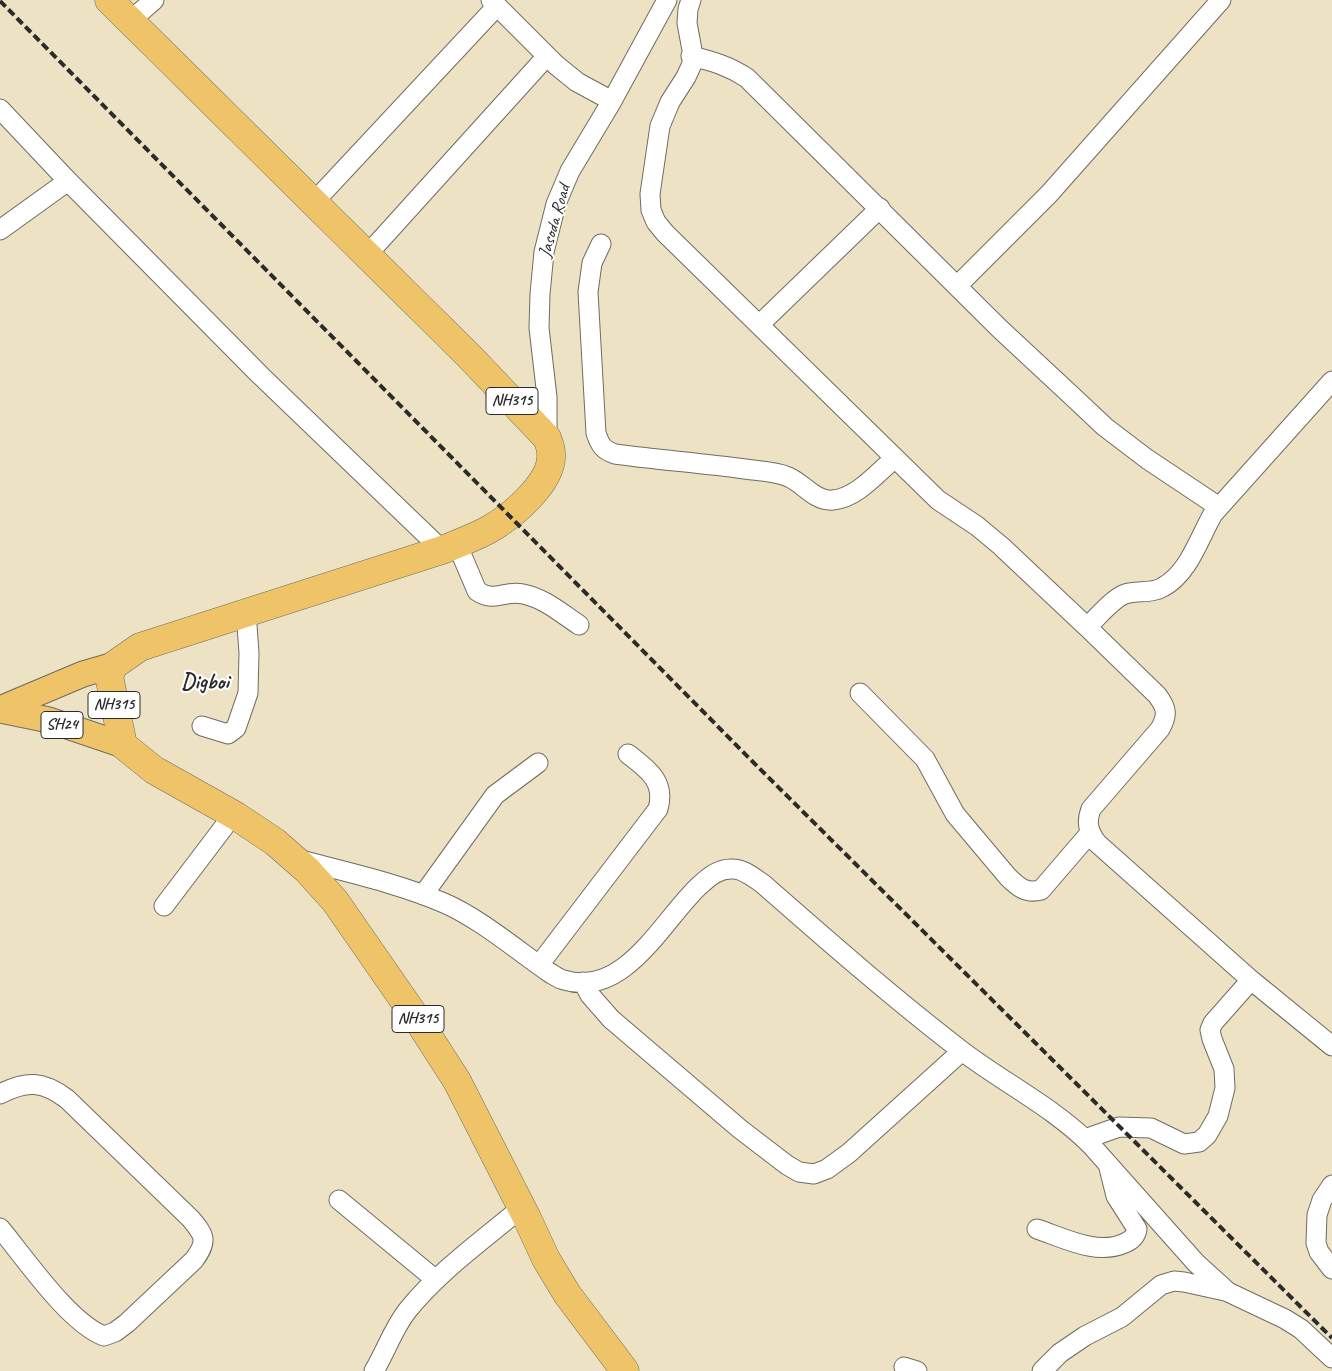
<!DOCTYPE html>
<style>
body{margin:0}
canvas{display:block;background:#ede3c4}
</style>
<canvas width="1332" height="1371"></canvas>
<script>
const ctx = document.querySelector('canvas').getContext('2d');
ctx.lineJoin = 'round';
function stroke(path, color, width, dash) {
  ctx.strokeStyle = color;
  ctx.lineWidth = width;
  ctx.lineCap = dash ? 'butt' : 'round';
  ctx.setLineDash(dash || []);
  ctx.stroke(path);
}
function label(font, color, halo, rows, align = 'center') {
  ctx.font = font + ' Caveat,sans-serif';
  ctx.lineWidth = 4;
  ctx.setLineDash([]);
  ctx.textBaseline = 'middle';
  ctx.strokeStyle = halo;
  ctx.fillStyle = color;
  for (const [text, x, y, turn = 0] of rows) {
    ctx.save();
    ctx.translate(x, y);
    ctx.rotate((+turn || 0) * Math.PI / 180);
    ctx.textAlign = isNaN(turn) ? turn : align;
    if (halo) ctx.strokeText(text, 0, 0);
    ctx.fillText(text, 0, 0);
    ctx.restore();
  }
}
const minor = new Path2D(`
 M491 0 556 65 577 82 612 101
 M691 0 688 9 687 23 692 50V64L686 77 670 102 660 126 650 194 651 210 656 222 665 233 938 500 977 526 1001 546 1087 627
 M130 21 154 0
 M691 56C712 61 729 66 747 78L1000 329 1072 396 1105 427 1147 459 1219 507
 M0 109 68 181 260 375 442 550
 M314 202 497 6
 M0 230 68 181
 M601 244 592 263 588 292 596 433C600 445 603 450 615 454 658 460 702 463 745 469 758 471 774 471 786 476 802 481 814 502 833 500 857 498 877 473 895 458
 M367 255 547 56
 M957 286 1049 194 1221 0
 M759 325 880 208
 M547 438V397L539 328 540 294 544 252 556 204 570 171 612 101 667 0
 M457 544 477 591C495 603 504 590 523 594 544 598 561 613 579 625
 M860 693 925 759 955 814 1008 877C1018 887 1026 894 1041 890L1090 833
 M202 726 228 734 236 728 248 693 249 653 246 612
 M297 859C346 872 397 883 444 903 479 918 518 951 550 973 554 975 559 979 564 980 625 999 663 919 700 885 709 877 719 868 733 869 744 869 754 878 763 884 828 941 893 998 962 1051 1004 1083 1053 1107 1091 1145L1196 1263 1228 1292 1285 1319 1301 1329 1332 1358
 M423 895 495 795 538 763
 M164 906 233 815
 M539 965 658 809C666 781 647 769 628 754
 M1251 980 1332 1046
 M583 982 590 995 611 1019 740 1129 787 1165 799 1172 814 1174 827 1169 849 1153 962 1051
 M0 1094C27 1080 43 1081 67 1099L191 1219C205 1236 208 1241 194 1260L127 1323 115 1332 104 1336C69 1323 25 1258 0 1228
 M1085 1139 1119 1127 1151 1128 1184 1144 1199 1142 1207 1135 1218 1116 1225 1088 1224 1069 1212 1039 1210 1030 1213 1023 1251 980 1097 843C1088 831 1086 822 1091 809L1160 729C1168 715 1167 708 1157 695L1087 627C1097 618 1112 599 1125 594 1137 590 1152 594 1163 587 1189 573 1199 538 1213 514L1332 381
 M1332 1185 1322 1200 1317 1215 1316 1243 1319 1252 1332 1269
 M339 1200 436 1280
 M1037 1229C1064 1238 1097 1256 1125 1243 1132 1240 1136 1236 1137 1229L1116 1196 1108 1164
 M904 1367 917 1371
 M374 1371C386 1351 393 1329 407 1311 439 1271 483 1240 521 1208
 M1042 1371 1060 1353 1085 1336 1122 1317 1161 1285 1174 1281 1184 1282 1225 1291`);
const major = new Path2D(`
 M0 709 83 674 114 665
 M0 710 49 720 123 745`);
const highway = new Path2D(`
 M109 0 470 357 547 438C549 443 551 448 551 453 554 482 510 518 488 530 473 538 457 544 442 550L140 647 114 665 109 676 123 745 154 770 236 816 275 842 307 870 335 901 421 1025 457 1081 527 1218 546 1259 567 1294 625 1371`);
const rail = new Path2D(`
 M0 1 752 761 1332 1338`);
const shields = [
 [512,401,52],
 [114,705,52],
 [62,725,42],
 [418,1019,52]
];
const shieldNames = [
 ["NH315",512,401],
 ["NH315",114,705],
 ["SH24",62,725],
 ["NH315",418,1019]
];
const streetNames = [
 ["Jasoda Road",555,221,-74]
];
const districtNames = [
 ["Digboi",205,683]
];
stroke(minor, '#6f6b61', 21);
stroke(major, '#6f6b61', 27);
stroke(highway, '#6f6b61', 29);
stroke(minor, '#fff', 19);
stroke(major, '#efc469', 25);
stroke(highway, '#efc469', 28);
stroke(rail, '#2b2b2b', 4, [8, 4]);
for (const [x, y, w] of shields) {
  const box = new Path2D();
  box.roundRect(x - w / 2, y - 13.5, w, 27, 4);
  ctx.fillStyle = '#fff';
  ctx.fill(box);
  stroke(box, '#2b2b2b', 1);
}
label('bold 16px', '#2b2b2b', null, shieldNames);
label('18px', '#2b2b2b', '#fff', streetNames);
label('bold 22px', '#2b2b2b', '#fff', districtNames);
</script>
